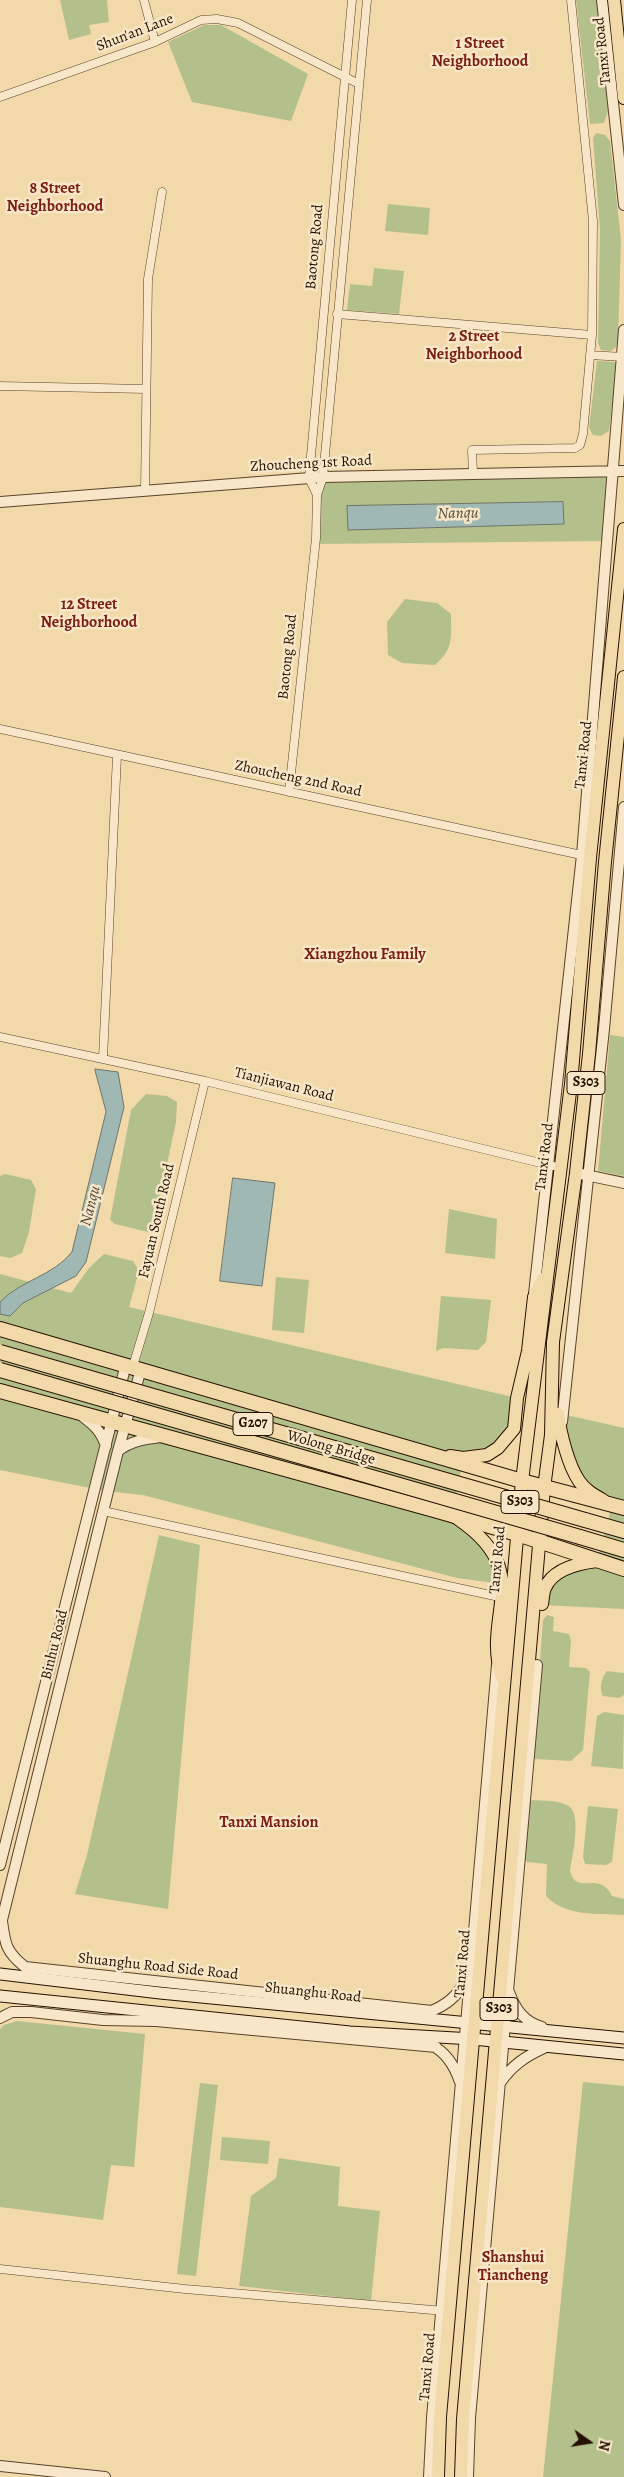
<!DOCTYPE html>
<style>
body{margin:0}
#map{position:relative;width:624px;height:2477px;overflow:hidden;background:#f2d9a9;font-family:Alegreya,serif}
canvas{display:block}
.north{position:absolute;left:564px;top:2417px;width:50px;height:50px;-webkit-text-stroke:4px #f7e6c7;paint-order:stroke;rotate:103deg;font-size:14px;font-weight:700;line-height:20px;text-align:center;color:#261101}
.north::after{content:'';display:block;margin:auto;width:18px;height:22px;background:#261101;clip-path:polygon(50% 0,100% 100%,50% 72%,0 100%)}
</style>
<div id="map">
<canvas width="624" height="2477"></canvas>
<div class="north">N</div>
</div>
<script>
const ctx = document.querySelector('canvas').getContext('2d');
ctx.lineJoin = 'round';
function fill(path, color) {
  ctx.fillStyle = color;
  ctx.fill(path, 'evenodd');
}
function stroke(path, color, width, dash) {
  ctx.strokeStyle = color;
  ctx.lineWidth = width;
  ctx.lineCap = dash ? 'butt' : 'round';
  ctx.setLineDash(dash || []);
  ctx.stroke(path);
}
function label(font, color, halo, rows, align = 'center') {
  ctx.font = font + ' Alegreya,serif';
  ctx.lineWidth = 5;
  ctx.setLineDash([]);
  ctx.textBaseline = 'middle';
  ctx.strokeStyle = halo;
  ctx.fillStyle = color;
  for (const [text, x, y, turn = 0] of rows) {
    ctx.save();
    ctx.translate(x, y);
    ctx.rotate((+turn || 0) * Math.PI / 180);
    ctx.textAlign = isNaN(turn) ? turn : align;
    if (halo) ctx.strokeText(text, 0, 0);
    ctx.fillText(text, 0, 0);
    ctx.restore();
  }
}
const green = new Path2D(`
 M60 0H107L109 22 89 25 91 34 69 40Z
 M576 0H597L609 108 604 123 590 124Z
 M204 25H221L308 74 291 121 192 102 168 42Z
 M596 133 605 135 610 141 621 240 618 340 616 347 611 351 601 350 598 343 600 230 593 138Z
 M388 204 430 208 428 235 385 231Z
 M374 268 404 271 399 314 347 310 350 284 372 286Z
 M597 361 614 362 617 365 609 431 601 436 593 435 589 428Z
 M614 472 608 541 315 544 323 477Z
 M405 599 437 603 451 614C451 638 454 648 435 665L402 663 388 655 387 622Z
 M610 1035 624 1037V1176L598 1171Z
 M146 1094 167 1096 177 1102 176 1122 154 1226 148 1232 115 1224 110 1220 131 1110Z
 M5 1174 31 1180 36 1189 29 1232 22 1253 10 1258 0 1256V1176Z
 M449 1209 497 1219 495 1259 445 1253Z
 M104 1254 133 1261 139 1271 129 1307 517 1398 514 1429 498 1448 463 1458 453 1515 474 1530 502 1584 457 1578 143 1495 105 1491 0 1470V1274L71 1293 89 1268Z
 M276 1277 309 1280 304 1333 272 1330Z
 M441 1296 491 1300 486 1342 478 1350 443 1348 436 1351Z
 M562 1414 624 1428V1609L542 1605 553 1578 597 1561 612 1505 578 1480Z
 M159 1535 200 1545 168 1909 75 1894 87 1855Z
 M547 1615 554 1617 553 1631 569 1634 571 1641 569 1667 586 1668 590 1672 583 1750 571 1761 535 1759 533 1753 543 1620Z
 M607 1671 624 1673V1695L619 1698 603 1696C599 1688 601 1678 607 1671Z
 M604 1712 624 1715 623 1769 591 1766 597 1716Z
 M532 1800C543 1801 557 1800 567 1805 583 1812 572 1856 570 1871 577 1897 599 1869 612 1896L624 1899V1915C597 1913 566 1917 546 1896L547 1864 527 1862 524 1857 528 1803Z
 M588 1806 618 1809 612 1862 606 1865 585 1864 583 1857Z
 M17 2021 145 2034 134 2167 111 2165 103 2220 0 2207V2029L4 2025Z
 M583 2082 624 2086V2477H543Z
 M200 2083 218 2085 196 2276 177 2274Z
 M222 2137 270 2141 268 2164 220 2160Z
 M279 2158 340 2167 338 2206 380 2211 371 2301 239 2286 251 2196 276 2178Z`);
const water = new Path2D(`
 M563 502 564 524 348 530 347 506Z
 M95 1069 118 1072 124 1107 86 1262 76 1276 23 1303 10 1316 0 1314V1302C21 1280 53 1276 72 1252L106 1112Z
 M233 1178 275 1183 262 1286 220 1281Z`);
const minor = new Path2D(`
 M144 0 155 42
 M571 0 593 221 592 335
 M0 97 155 42 201 20 217 19 238 23 359 84
 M337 314 592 335 583 434 580 445 575 448 472 450 473 473
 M590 355 623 357
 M0 386 146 389
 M145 490 148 279 162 192
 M317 495 309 478 352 0
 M0 729 586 856
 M289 792 316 538 317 495 323 477 367 0
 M0 1037 205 1081 553 1166
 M103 1058 117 756
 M133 1366 149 1313 205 1081
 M103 1511 504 1598
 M0 2269 185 2289 445 2311`);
const tertiary = new Path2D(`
 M602 0 624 205
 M0 502 323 477 624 471
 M581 1174 624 1183
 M534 1294 582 855 624 330
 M82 1416C94 1425 101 1431 106 1446
 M562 1422 604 1029 624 807
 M118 1451C131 1441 144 1439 161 1437
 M0 1865 126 1364
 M2 1921C5 1944 6 1952 25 1967L432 2011
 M0 1928 118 1451 141 1369
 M509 1992C515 2009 524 2022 542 2027
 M426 2013C444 2007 459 1996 466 1978
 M0 2018 12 2012H31L103 2020 156 2021 436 2047
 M431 2045C446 2052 455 2067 460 2082
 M500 2083C512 2065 526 2056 546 2047
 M0 2466 105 2477
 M429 2477 432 2418 497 1665
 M468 2477 470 2418 537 1665`);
const secondary = new Path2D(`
 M0 1974 160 1993 624 2038
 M0 1996 350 2032 473 2039 624 2054`);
const primary = new Path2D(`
 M614 0 624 98
 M558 1414C560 1432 568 1465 579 1481 585 1490 594 1495 603 1500
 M450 1456 463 1458 487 1455 498 1448 514 1429 517 1398 528 1351 534 1297 543 1279
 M458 1519C537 1573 481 1613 502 1678
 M542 1604C543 1599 543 1592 545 1588 553 1569 580 1563 597 1561
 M438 2477 440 2417 522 1481 571 1084 590 858 624 529
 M461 2477 463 2419 544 1488 551 1435 553 1342 576 1173 589 1054 605 862 624 677`);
const trunk = new Path2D(`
 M0 1329 522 1481 624 1508
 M0 1391 434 1510 517 1534 624 1569
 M585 1520 624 1531
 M580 1537 624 1550`);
const trunkBridge = new Path2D(`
 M0 1352 585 1520
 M0 1370 580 1537`);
const shields = [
 [586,1083,38],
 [253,1424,40],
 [520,1502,38],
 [499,2009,38]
];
const shieldNames = [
 ["S303",586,1083],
 ["G207",253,1424],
 ["S303",520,1502],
 ["S303",499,2009]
];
const streetNames = [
 ["Shun'an Lane",135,33,-21],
 ["Tanxi Road",603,51,-96],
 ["Baotong Road",315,247,-85],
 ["Zhoucheng 1st Road",311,464,-3],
 ["Baotong Road",288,657,-84],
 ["Tanxi Road",584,755,-84],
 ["Zhoucheng 2nd Road",298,779,12],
 ["Tianjiawan Road",284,1085,14],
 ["Tanxi Road",545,1157,-83],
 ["Fayuan South Road",157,1221,-77],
 ["Wolong Bridge",331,1448,16],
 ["Tanxi Road",498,1560,-85],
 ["Binhu Road",55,1645,-76],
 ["Tanxi Road",463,1964,-85],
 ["Shuanghu Road Side Road",158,1967,6],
 ["Shuanghu Road",313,1993,6],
 ["Tanxi Road",428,2367,-85]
];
const neighbourhoodNames = [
 ["1 Street",480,44],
 ["Neighborhood",480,62],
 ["8 Street",55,189],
 ["Neighborhood",55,207],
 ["2 Street",474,337],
 ["Neighborhood",474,355],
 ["12 Street",89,605],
 ["Neighborhood",89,623],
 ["Xiangzhou Family",365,955],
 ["Tanxi Mansion",269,1823],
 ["Shanshui",513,2258],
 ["Tiancheng",513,2276]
];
const waterNames = [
 ["Nanqu",458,514,-1],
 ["Nanqu",91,1206,-76]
];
fill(green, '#b4c08c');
fill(water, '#9fb8b3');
stroke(water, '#6f756c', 1);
stroke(minor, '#59432b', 9);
stroke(tertiary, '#59432b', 12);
stroke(secondary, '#261101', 13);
stroke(primary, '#261101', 14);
stroke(trunk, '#261101', 16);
stroke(minor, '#f7e6c7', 8);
stroke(tertiary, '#f7e6c7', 10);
stroke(secondary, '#f7e6c7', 11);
stroke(primary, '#f2d9a9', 12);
stroke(trunk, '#f2d9a9', 14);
stroke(trunkBridge, '#261101', 16, []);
stroke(trunkBridge, '#f2d9a9', 14);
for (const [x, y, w] of shields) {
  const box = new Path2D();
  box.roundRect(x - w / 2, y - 11.5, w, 23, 4);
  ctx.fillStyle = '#f7e6c7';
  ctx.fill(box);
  stroke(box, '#261101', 1);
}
label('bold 14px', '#261101', null, shieldNames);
label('15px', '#261101', '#f7e6c7', streetNames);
label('bold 16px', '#7a1f14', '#f7e6c7', neighbourhoodNames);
label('italic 16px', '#504b3f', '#f7e6c7', waterNames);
</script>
